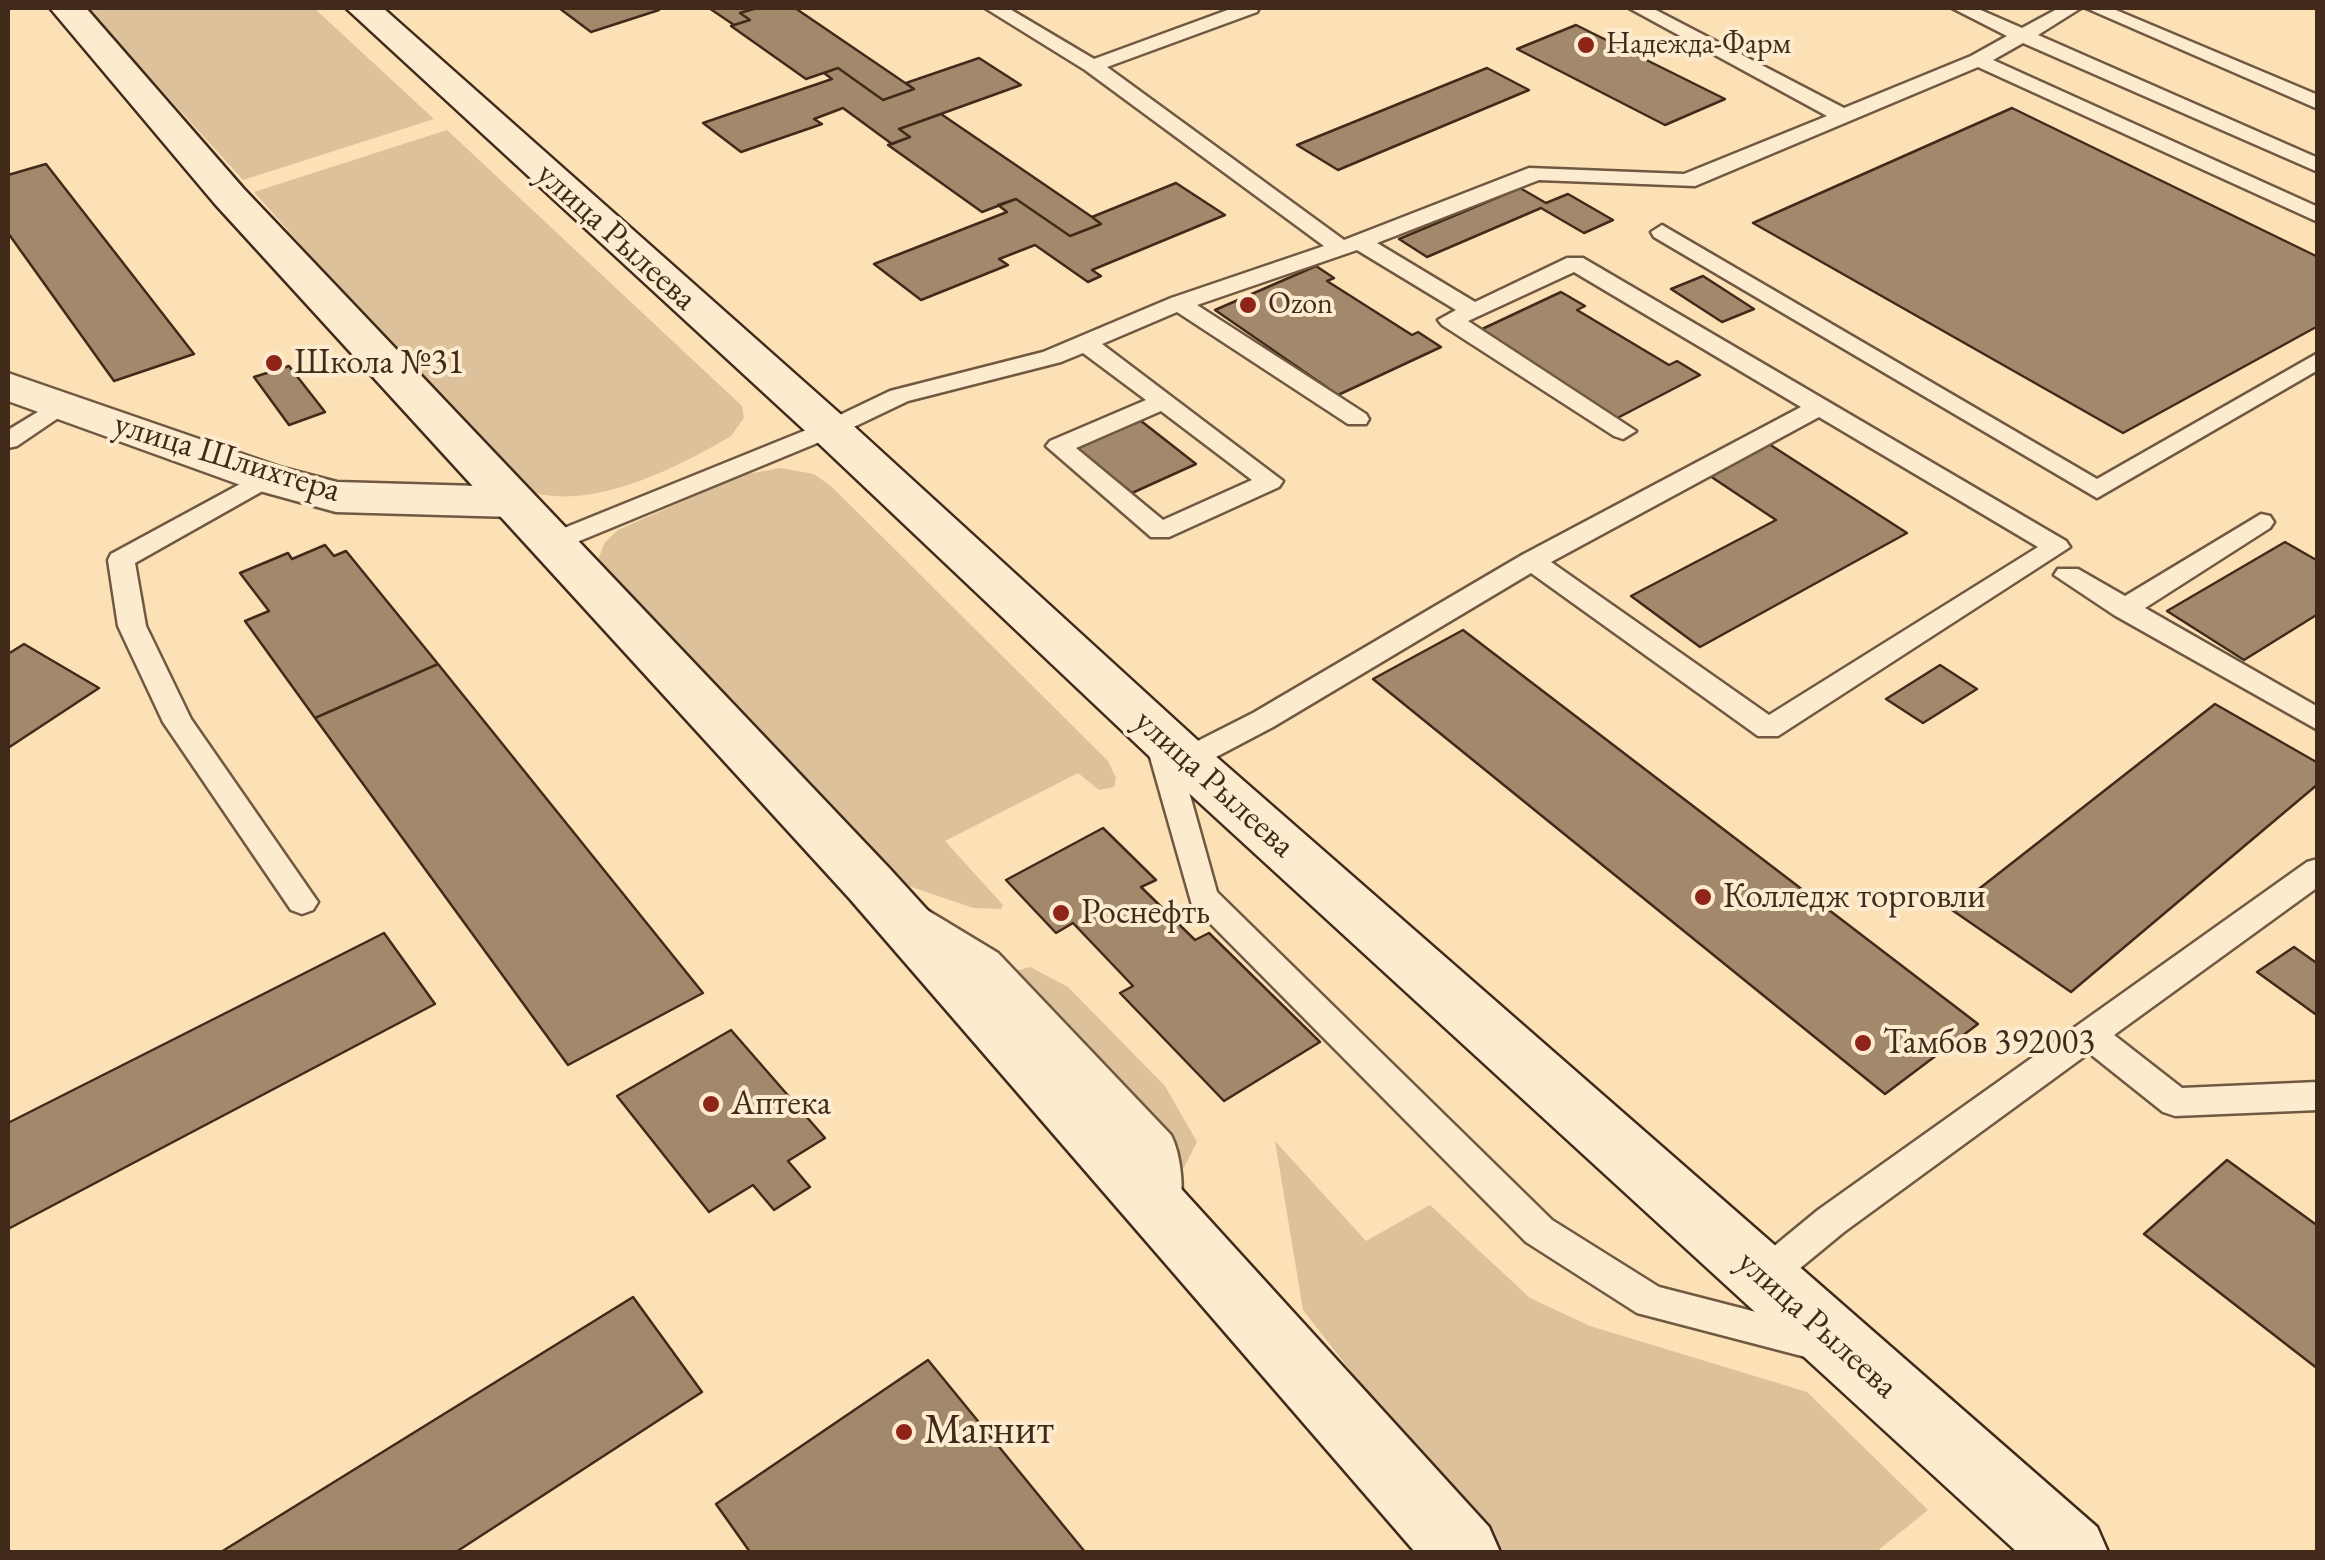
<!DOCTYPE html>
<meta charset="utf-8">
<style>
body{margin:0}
#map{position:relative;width:2325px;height:1560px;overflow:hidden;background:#fce0b6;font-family:"EB Garamond",serif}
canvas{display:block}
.frame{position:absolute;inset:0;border:10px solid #422a1a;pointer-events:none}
</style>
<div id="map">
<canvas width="2325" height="1560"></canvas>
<div class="frame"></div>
</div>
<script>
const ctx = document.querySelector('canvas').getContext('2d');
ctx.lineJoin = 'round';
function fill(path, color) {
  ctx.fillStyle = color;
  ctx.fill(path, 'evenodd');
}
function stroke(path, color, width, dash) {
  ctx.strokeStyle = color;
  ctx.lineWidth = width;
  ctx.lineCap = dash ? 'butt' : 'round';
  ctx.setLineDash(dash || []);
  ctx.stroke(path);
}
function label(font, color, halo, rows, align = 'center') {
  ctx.font = font + ' "EB Garamond",serif';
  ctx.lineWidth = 8;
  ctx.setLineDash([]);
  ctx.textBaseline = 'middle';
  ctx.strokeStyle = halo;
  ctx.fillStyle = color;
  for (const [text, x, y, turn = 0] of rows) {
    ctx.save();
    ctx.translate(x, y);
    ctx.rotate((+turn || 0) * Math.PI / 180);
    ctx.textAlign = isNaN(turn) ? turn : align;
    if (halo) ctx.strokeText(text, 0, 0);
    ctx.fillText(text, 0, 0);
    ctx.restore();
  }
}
const green = new Path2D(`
 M87 8H314L434 119 243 180Z
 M447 130 742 406 744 418 731 436C674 470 568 524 508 480L254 192Z
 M781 468 814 474 832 487 1108 761 1116 778 1114 787 1099 790 1078 773 945 841 1003 905 1001 909 973 908 900 883 594 570 605 542 618 530 742 475Z
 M1030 967 1068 987 1165 1086 1197 1142 1176 1183 984 980Z
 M1275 1141 1366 1241 1430 1205 1530 1298 1590 1326 1807 1392 1928 1510 1876 1552H1492L1303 1310Z`);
const building = new Path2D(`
 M559 8H655L659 10 591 32Z
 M709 8H757L740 13 750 20 734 25Z
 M757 8H795L914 89 883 100 838 68 806 79 731 26 750 20 740 13Z
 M1576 25 1725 99 1665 125 1517 49Z
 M979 58 1021 85 899 129 910 137 892 144 843 108 814 119 822 124 741 152 703 123 832 79 824 73 838 68 883 100 914 89 906 83Z
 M1487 68 1529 90 1338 170 1297 145Z
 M2012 108 2318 257V326L2123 433 1753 223Z
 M941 114 1092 217 1101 224 1070 236 1016 199 982 212 888 145 910 137 899 129Z
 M46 164 194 354 114 381 8 233V175Z
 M1176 183 1225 215 1092 270 1101 276 1088 282 1035 245 999 259 1008 265 921 300 874 264 1007 212 998 205 1016 199 1070 236 1101 224 1092 217Z
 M1520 188 1546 203 1568 194 1613 220 1584 233 1541 208 1427 257 1399 239Z
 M1316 266 1334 278 1327 281 1412 335 1418 332 1441 347 1338 395 1215 310Z
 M1703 276 1754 309 1722 322 1671 289Z
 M1561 292 1585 306 1577 310 1669 365 1677 361 1700 375 1602 426 1463 338Z
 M289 366 325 412 289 425 254 377Z
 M1136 417 1196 464 1132 493 1072 445Z
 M1755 435 1907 533 1700 647 1631 596 1776 520 1695 466Z
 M2285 542 2318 561V614L2244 660 2167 611Z
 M325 545 334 556 346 551 438 664 315 718 245 621 269 611 240 573 288 553 292 559Z
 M1463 630 1978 1024 1885 1094 1373 679Z
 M24 644 99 688 8 748V654Z
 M438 664 703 993 568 1065 315 718Z
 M1940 665 1977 689 1923 723 1886 699Z
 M2215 704 2318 763V784L2071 992 1952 910Z
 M1103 828 1156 880 1141 887 1195 940 1209 933 1320 1042 1224 1101 1120 993 1133 986 1073 923 1056 933 1006 880Z
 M384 933 435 1004 8 1229V1123Z
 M2294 947 2318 964V1016L2257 972Z
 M731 1030 825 1138 788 1161 810 1187 774 1210 753 1185 709 1212 617 1096Z
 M2227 1160 2318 1226V1369L2144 1234Z
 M633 1297 702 1392 456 1552H221Z
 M928 1360 1085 1552H750L716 1504Z`);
const lane = new Path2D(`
 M985 8H1008L1094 59 1233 8H1259L1257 12 1107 67 1344 240 1529 168 1684 174 1827 116 1629 8H1652L1844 108 1971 56 2007 36 1952 8H1976L2022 28 2059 8H2081L2038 35 2318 158V172L2023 43 1993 60 2318 207V222L1978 67 1695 186 1539 180 1377 243 1475 302 1567 258H1583L2066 541 2070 547 1778 736H1758L1531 573 1273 727 1197 767 1183 770 1217 892 1552 1220 1659 1287 1830 1331 1836 1343 1830 1355 1817 1360 1637 1313 1526 1242 1192 905 1144 736 1149 729H1169L1178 751 1253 713 1522 555 1801 407 1574 272 1468 321 1636 431 1623 439 1614 436 1442 325 1438 320 1456 310 1357 250 1197 305 1366 414 1369 419 1366 424H1348L1177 312 1102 344 1283 481 1279 487 1169 537H1151L1046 446 1050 441 1146 400 1083 353 1061 362 908 401 839 434 560 549 551 551 538 543 542 537 821 424 890 391 1043 352 1171 298 1324 246 1085 70ZM1161 411 1252 480 1163 520 1076 448ZM1819 417 2038 547 1769 715 1551 562Z
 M2086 8H2111L2318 95V109Z
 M1662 225 2097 479 2318 353V370L2097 498 1654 237 1651 232Z
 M61 398 73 405 70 410 17 446 8 448V430Z
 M266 470 279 478 275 484 135 563 146 626 191 719 318 902 313 910 302 914 291 910 163 722 118 626 108 560 111 554Z
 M2261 514 2270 516 2274 522 2270 528 2145 608 2318 707V730L2114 615 2054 575 2058 569H2078L2125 596Z
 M2318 859V887L2114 1035 2182 1088 2318 1082V1110L2175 1116 2163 1112 2089 1053 1844 1232 1776 1288 1763 1293 1750 1288 1745 1277 1750 1266 1818 1210 2307 862Z
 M922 907 998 953 1171 1135C1181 1154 1186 1196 1177 1216L1164 1220 1151 1216 1146 1205 1142 1150 974 971 911 928 906 919 911 910Z`);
const street = new Path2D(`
 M8 373 283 468 337 482 513 487 530 492 537 502 530 512 513 517 336 512 249 488 8 401Z`);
const secondary = new Path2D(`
 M50 8H86L243 188 890 869 1489 1527 1500 1552H1415L850 899 215 204Z
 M346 8H383L846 419 1205 747 2097 1527 2108 1552H2017L1167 773 814 439Z`);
const markers = [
 [1586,45,10,"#8f2418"],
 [1248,305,10,"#8f2418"],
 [274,363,10,"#8f2418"],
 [1703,897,10,"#8f2418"],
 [1061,913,10,"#8f2418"],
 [1863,1043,10,"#8f2418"],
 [711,1104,10,"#8f2418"],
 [904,1432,10,"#8f2418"]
];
const farPoinames = [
 ["Надежда-Фарм",1606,45],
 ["Ozon",1268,305]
];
const streetNames = [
 ["улица Рылеева",616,237,42],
 ["улица Шлихтера",227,458,17],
 ["улица Рылеева",1214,784,42],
 ["улица Рылеева",1817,1325,42]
];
const poiNames = [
 ["Школа №31",294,363],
 ["Колледж торговли",1723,897],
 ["Роснефть",1081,913],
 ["Тамбов 392003",1883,1043],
 ["Аптека",731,1104]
];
const nearPoinames = [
 ["Магнит",924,1432]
];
fill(green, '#dcc19b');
fill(building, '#a3896b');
stroke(building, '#422a1a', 2.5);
stroke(lane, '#705841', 5);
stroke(street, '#705841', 5);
stroke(secondary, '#422a1a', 5);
fill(lane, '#fdebd0');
fill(street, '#fdebd0');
fill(secondary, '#fdebd0');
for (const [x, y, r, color] of markers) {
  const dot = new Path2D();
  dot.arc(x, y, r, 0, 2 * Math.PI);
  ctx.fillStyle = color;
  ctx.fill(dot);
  stroke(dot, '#fdebd0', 4);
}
label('30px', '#422a1a', '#fdebd0', farPoinames, 'left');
label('35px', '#422a1a', '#fdebd0', streetNames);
label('35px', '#422a1a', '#fdebd0', poiNames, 'left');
label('42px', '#422a1a', '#fdebd0', nearPoinames, 'left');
</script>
